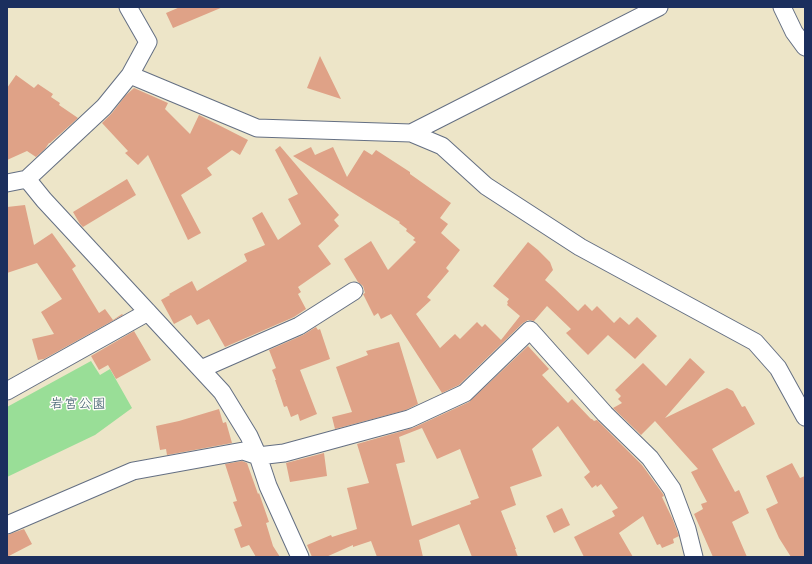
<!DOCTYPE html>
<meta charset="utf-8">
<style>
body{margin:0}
#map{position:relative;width:812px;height:564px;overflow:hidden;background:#ede5c8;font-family:"Indie Flower",sans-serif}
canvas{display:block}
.frame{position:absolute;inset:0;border:8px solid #1b2f5e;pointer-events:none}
</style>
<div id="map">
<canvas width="812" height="564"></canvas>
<div class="frame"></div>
</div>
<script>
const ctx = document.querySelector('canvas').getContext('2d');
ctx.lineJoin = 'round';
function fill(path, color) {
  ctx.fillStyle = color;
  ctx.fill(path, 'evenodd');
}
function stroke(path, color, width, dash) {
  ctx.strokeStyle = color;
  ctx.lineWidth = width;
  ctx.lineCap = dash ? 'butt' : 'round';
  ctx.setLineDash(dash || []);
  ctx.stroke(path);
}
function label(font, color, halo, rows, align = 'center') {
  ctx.font = font + ' "Indie Flower","Klee One",sans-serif';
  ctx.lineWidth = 3;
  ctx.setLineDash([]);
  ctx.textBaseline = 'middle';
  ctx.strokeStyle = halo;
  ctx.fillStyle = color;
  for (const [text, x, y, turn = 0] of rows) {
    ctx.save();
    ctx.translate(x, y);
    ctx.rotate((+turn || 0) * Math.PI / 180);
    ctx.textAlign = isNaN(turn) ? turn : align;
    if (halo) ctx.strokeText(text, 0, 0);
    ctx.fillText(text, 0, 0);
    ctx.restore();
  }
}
const green = new Path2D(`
 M91 361 100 375 110 369 132 408 95 435 7 477V407Z`);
const building = new Path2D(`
 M180 7H223L173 28 166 13Z
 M320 56 341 99 307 88Z
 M16 75 34 88 38 84 53 94 51 97 60 103 59 105 78 118 50 143H49L45 149 36 157 27 151 7 160V88Z
 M134 88 168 103 165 109 190 134 199 115 248 140 240 155 232 150 207 168 212 175 181 195 201 233 188 240 148 155 138 165 125 153 128 151 102 123 112 113 126 95Z
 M280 146 339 215 334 220 339 226 318 246 331 264 298 287 301 292 298 294 306 309 294 317 225 347 209 319 197 325 191 315 174 324 161 300 170 295 169 294 192 281 197 291 247 261 244 254 265 245 252 218 262 212 278 240 301 224 288 199 298 194 275 150Z
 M311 147 315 155 333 147 347 177 364 150 372 155 376 150 410 172V174L451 203 440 218 448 224 441 233 460 250 446 268 449 271 427 297 431 300 416 314 440 348 455 334 460 339 477 322 482 327 485 324 501 340 520 316 507 305 508 303 507 302 509 299 493 286 528 242 538 250 550 262 553 270 545 280 554 288 578 311 585 304 592 311 597 306 614 323 620 317 629 325 637 317 657 336 635 359 608 335 588 355 566 333 571 329 547 306 534 321 528 320 523 323 459 385 442 393 391 314 381 319 378 313 374 316 363 294 365 293 363 286 358 282 344 259 371 241 388 270 416 242 413 240 415 238 406 231 407 229 399 223 400 222 293 156Z
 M127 179 136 195 83 227 80 224 73 212Z
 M25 205 34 245 52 233 76 266 72 269 99 313 105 309 113 320 122 314 123 315 44 359 38 360 32 339 54 334 41 312 62 299 37 263 7 273V207Z
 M316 327 318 330 320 329 330 359 300 370 317 414 300 421 298 414 291 417 287 406 284 407 275 380H276L272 370 276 368 269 350 303 335Z
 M134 331 151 360 116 379 108 365 99 370 91 356Z
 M399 342 418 404 406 410 335 429 332 417 352 412 336 367 368 355 366 351Z
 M528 346 549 369 542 375 568 403 572 399 591 419H592L594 421 597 420 642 465 663 494 664 496 662 497 673 520 679 536 673 539 674 543 662 548 660 544 657 545 643 516 619 533 633 557H584L574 537 615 516 612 511 618 508 601 484 597 487 596 485 592 488 584 477 590 472 558 426 532 449 542 476 510 487 516 505 501 511 516 549H515L518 557H472L459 524 419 540 423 557H377L371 541 353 547V545L326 557H312L307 545 331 535 332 537 357 529 347 488 369 483 357 444 413 428 469 402ZM422 428 437 459 460 449 479 498 470 501 471 504 412 526 396 464 405 462 399 437Z
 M690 358 705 372 665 418 727 388 733 391 742 407 745 406 755 424 712 449 735 492 739 490 749 513 732 522 747 557H713L694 514 703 509 701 504 707 502 691 472 698 469 655 421 641 435 613 408 622 403 618 399 621 396 615 390 643 363 666 386Z
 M219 409 223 423 226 422 232 443 167 455 166 449 160 450 156 426 179 421Z
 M324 453 327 476 290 482 286 463Z
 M242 461 247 463 258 494 259 493 269 522 266 523 273 546 280 557H256L249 545 241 548 234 529 242 526 233 502 237 501 225 464Z
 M792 463 800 478 805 476V557H791L779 538 766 509 778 503 766 476Z
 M562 508 570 525 554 533 546 516Z
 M24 529 32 544 7 557V535Z`);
const minor = new Path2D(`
 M782 7 794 32 805 47
 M130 75 257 128 411 133 442 146 486 186 580 247 755 342 778 368 805 417
 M411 133 659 7
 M27 179 44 200 222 392 249 436 258 456 268 486 300 557
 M7 183 27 179 104 107 130 75 148 42 128 7
 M201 369 299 326 354 291
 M7 391 148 312
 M7 525 133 471 243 451 258 456 284 453 409 419 465 393 530 330 605 414 650 458 672 489 687 529 694 557`);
const parkNames = [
 ["岩宮公園",78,406]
];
fill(green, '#99de97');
fill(building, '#dfa287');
stroke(minor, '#646f83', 19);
stroke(minor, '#fff', 17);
label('14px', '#3a5b6c', '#fdfcf7', parkNames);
</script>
